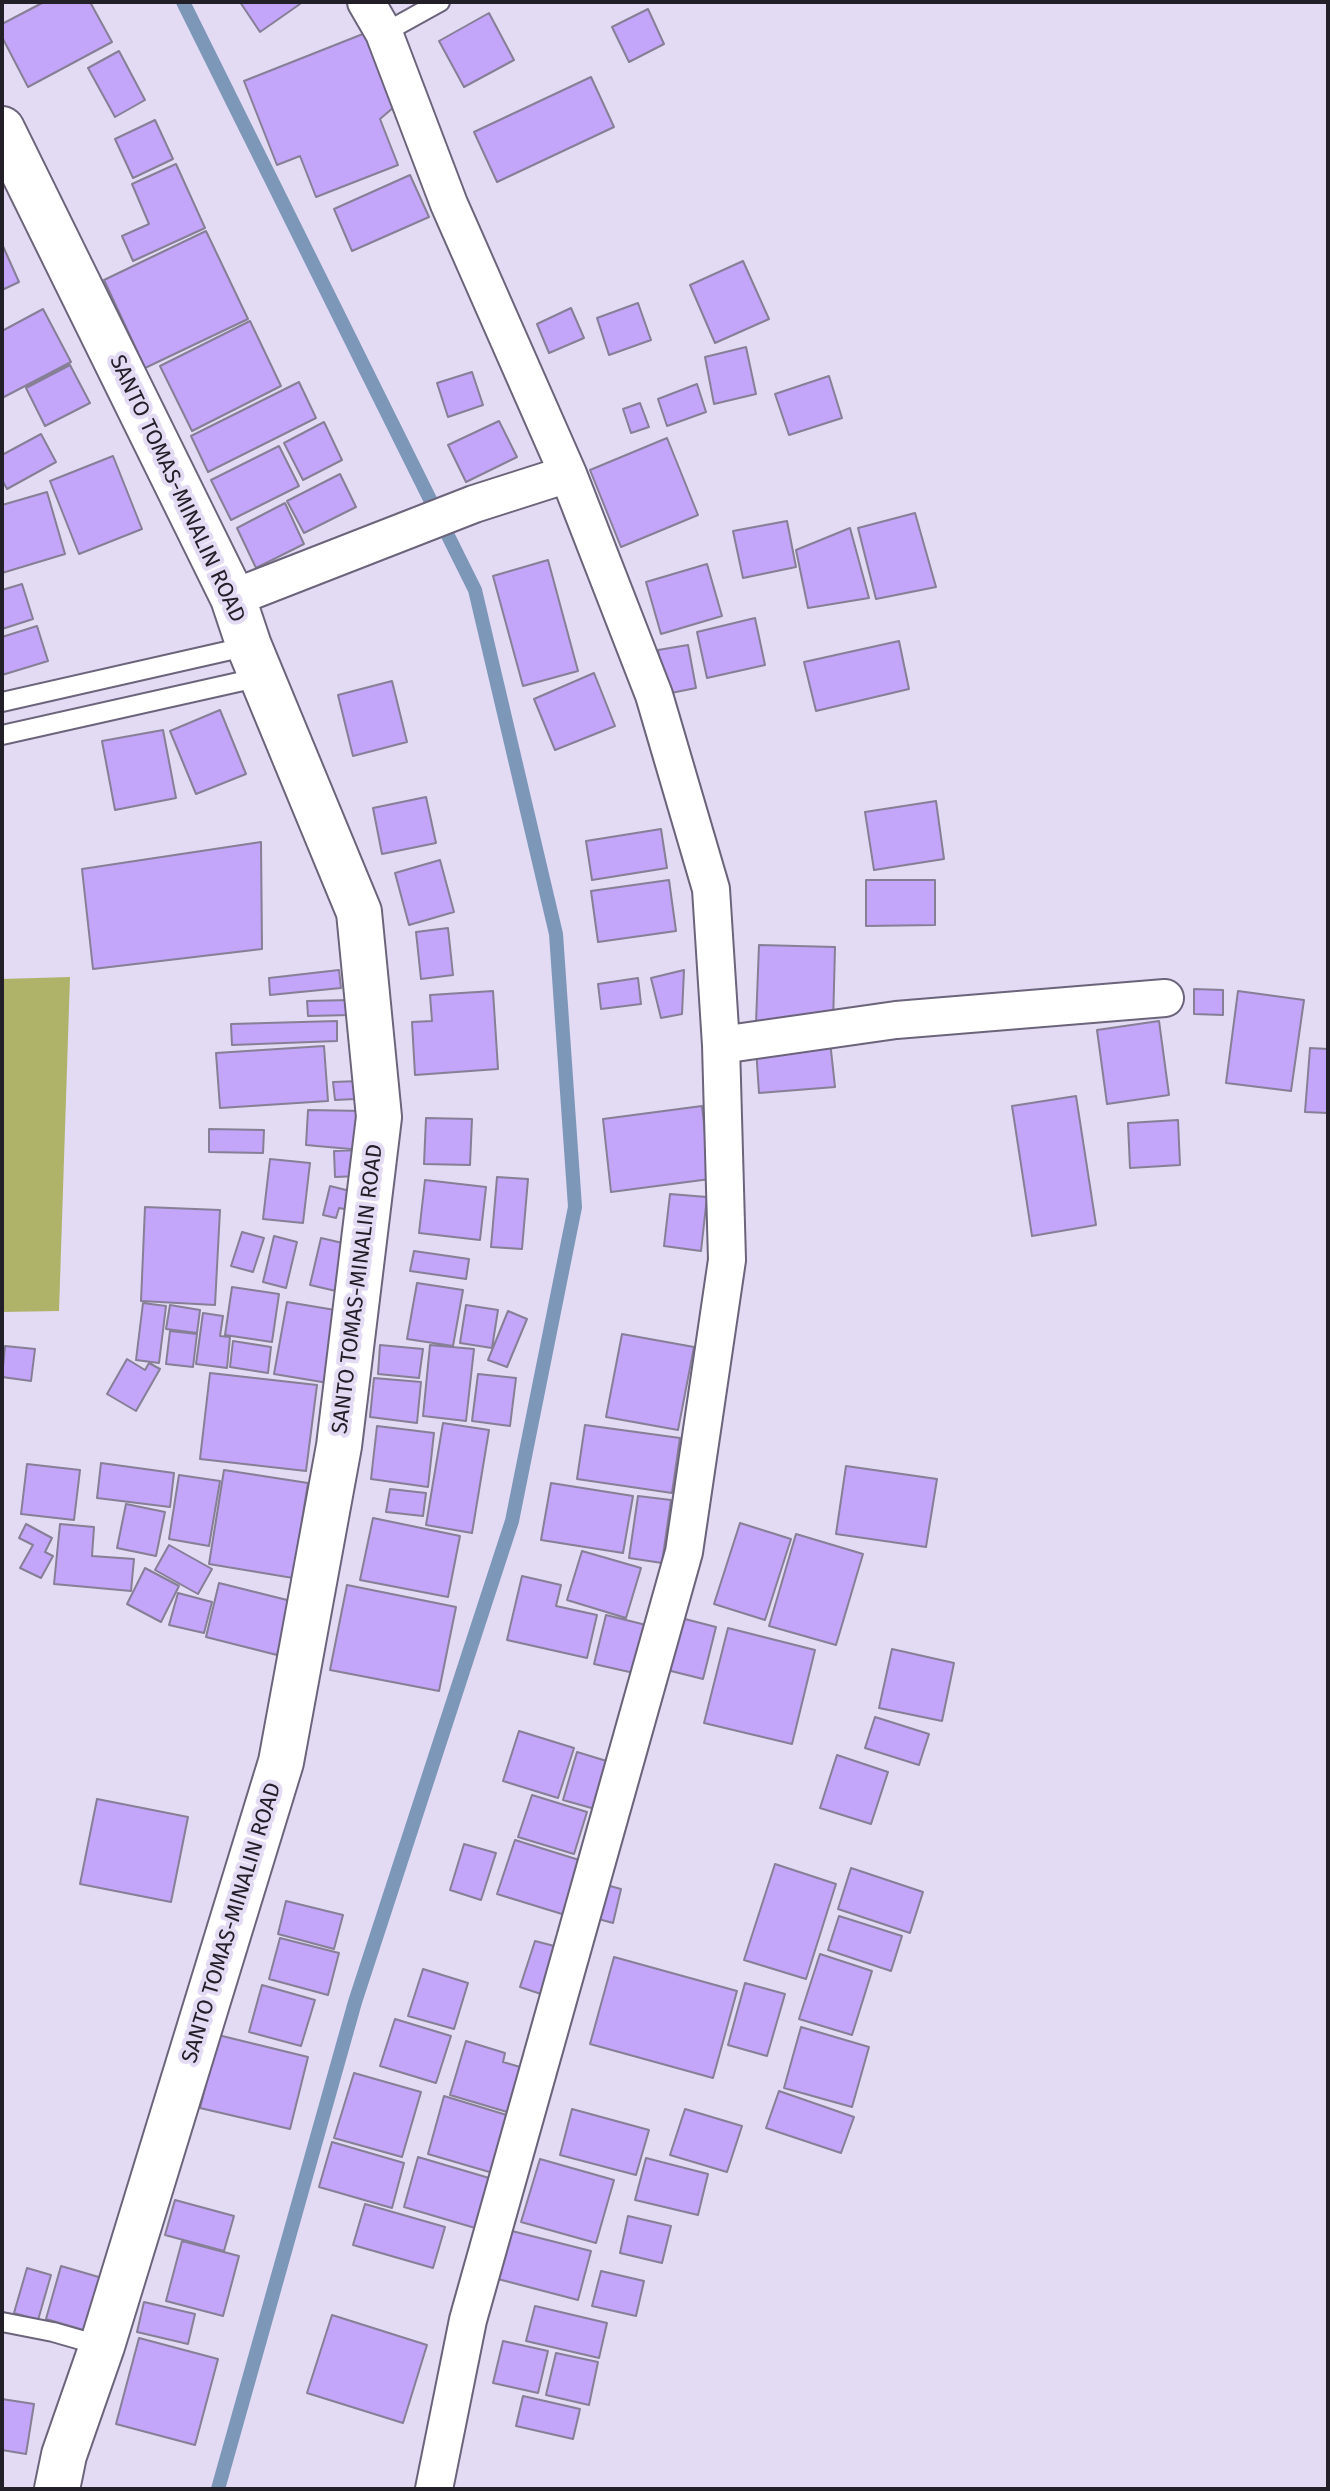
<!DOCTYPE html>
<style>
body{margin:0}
#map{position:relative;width:1330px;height:2491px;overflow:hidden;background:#e3daf4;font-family:"Fira Sans",sans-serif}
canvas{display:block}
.frame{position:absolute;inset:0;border:4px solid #221f28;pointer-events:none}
</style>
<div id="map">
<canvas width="1330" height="2491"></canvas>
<div class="frame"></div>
</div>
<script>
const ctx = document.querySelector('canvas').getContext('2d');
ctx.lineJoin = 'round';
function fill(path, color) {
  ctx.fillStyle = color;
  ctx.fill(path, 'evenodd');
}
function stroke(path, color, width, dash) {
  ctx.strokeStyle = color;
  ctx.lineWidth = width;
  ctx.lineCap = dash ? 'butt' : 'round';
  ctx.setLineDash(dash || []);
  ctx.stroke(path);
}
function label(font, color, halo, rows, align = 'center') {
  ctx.font = font + ' "Fira Sans",sans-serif';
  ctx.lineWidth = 8;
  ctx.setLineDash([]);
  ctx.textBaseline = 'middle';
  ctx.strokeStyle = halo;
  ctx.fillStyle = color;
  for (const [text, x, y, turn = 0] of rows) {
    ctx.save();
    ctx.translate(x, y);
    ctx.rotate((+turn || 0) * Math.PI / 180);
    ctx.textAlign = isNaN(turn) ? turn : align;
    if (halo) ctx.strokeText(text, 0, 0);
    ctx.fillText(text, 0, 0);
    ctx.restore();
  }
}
const green = new Path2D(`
 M70 977 59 1311 2 1312V979Z`);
const stream = new Path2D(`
 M183 2 475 590 556 934 575 1207 512 1521 355 2002 218 2489`);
const building = new Path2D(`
 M44 2H90L112 42 28 87 2 37V24Z
 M240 2H299L300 4 260 32Z
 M648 9 664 44 629 62 612 27Z
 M489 13 514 60 464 87 439 41Z
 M373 30 401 101 380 119 398 165 316 197 300 156 277 165 244 81Z
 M119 51 145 100 115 117 88 68Z
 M591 77 614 127 497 182 474 132Z
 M155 120 173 159 133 178 115 139Z
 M176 164 205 228 133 261 122 236 149 224 132 184Z
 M410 175 429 217 352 251 334 209Z
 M206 231 248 319 145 368 104 280Z
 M2 244 19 282 2 290Z
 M743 261 769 319 715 343 690 285Z
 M638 303 651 340 609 355 597 318Z
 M571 308 584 338 549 353 537 324Z
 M43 309 71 362 2 398V331Z
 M250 321 281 386 192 431 160 366Z
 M746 347 756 394 714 404 705 357Z
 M70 365 90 403 45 426 26 388Z
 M472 372 483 405 448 417 437 383Z
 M829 376 842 418 789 435 775 394Z
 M299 382 316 418 208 472 191 436Z
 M697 384 706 412 667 426 658 399Z
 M640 403 649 427 631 433 623 409Z
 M499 421 517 457 466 482 448 445Z
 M324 422 342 460 303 480 284 443Z
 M41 434 56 462 7 489 2 480V455Z
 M667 438 698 515 621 547 590 470Z
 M279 446 299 486 231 520 211 480Z
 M113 456 142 529 79 554 50 481Z
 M340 474 356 507 304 533 287 501Z
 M47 492 65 554 2 573V505Z
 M285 503 304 544 256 568 237 528Z
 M915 513 936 587 876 599 858 528Z
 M787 521 796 567 743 578 733 531Z
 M850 528 869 598 808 608 796 550Z
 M548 560 578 671 523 686 493 576Z
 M707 564 722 616 661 634 646 582Z
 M22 584 33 619 2 629V590Z
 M755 618 765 665 707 678 697 632Z
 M37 626 48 661 2 675V637Z
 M899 641 909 689 816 711 804 662Z
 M688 645 696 688 666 694 658 650Z
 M594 673 615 726 555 750 534 699Z
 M392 681 407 742 353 756 338 695Z
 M220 710 246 774 196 794 170 731Z
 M163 730 176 798 115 810 102 741Z
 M426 797 436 843 382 854 373 808Z
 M936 801 944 859 874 870 865 812Z
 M661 829 667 868 592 880 586 841Z
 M261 842 262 949 93 969 82 869Z
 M440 860 454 912 409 925 395 873Z
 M669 880 676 931 598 942 591 891Z
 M866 880H935V925L866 926Z
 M448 928 453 975 421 979 416 932Z
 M759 945 835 947 833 1025 756 1023Z
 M339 970 341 988 270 995 269 978Z
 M684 970 682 1014 661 1018 651 978Z
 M638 978 641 1004 601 1009 598 984Z
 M1194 989 1223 990V1015L1194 1014Z
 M493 991 498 1069 415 1075 412 1022 432 1021 430 995Z
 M1238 991 1304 1000 1291 1091 1226 1083Z
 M349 1000 350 1015 308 1016 307 1001Z
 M337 1021V1041L232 1045 231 1024Z
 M1159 1021 1169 1095 1107 1104 1097 1030Z
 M830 1041 835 1087 759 1093 756 1048Z
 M324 1046 328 1101 220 1108 216 1053Z
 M1310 1048 1328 1049V1113L1305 1112Z
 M359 1081 355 1099 335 1100 333 1082Z
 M1076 1096 1096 1225 1032 1236 1012 1106Z
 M702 1106 710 1179 611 1192 603 1119Z
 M308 1110 364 1111 361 1150 306 1145Z
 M426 1118 472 1119 470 1165 424 1164Z
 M1178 1120 1180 1165 1130 1168 1128 1123Z
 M209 1129 264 1130 263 1153 209 1152Z
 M361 1150V1176L335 1177 334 1151Z
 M270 1159 310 1163 303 1223 263 1219Z
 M497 1177 528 1179 522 1249 491 1247Z
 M425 1180 486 1187 480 1240 419 1233Z
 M330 1186 354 1192 349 1210 339 1208 336 1218 323 1215Z
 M670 1194 707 1197 701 1251 664 1246Z
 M145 1207 220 1210 215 1305 141 1301Z
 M242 1232 264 1238 253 1272 231 1266Z
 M274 1236 297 1242 286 1288 263 1282Z
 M321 1238 360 1247 349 1294 310 1285Z
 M414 1251 469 1259 466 1279 410 1271Z
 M417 1283 463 1290 453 1346 407 1339Z
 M232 1287 279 1294 272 1342 225 1335Z
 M287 1302 347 1312 334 1384 274 1374Z
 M143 1303 166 1306 159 1363 136 1360Z
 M170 1305 200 1310 197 1333 166 1329Z
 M466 1305 498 1310 492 1348 460 1343Z
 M508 1311 527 1319 507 1367 488 1360Z
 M203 1313 223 1316 220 1336 230 1337 227 1368 196 1364Z
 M170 1331 197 1334 193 1367 166 1364Z
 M622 1334 694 1347 678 1430 606 1417Z
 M233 1341 271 1347 268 1373 230 1367Z
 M380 1345 423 1349 419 1378 378 1374Z
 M430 1345 474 1349 466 1421 423 1416Z
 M5 1346 35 1349 31 1381 2 1377Z
 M127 1359 145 1370 149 1363 160 1369 136 1411 107 1394Z
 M210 1373 317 1385 306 1471 200 1459Z
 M478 1374 516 1378 510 1426 472 1421Z
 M374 1378 421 1382 417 1423 370 1417Z
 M443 1423 489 1430 472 1533 426 1525Z
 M585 1425 680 1438 672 1493 577 1479Z
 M377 1426 434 1433 428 1487 371 1479Z
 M101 1463 174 1473 170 1507 97 1498Z
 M27 1464 80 1470 74 1520 21 1514Z
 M846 1466 937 1479 926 1547 836 1534Z
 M224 1470 308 1483 293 1578 209 1564Z
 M179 1475 220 1481 209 1546 169 1539Z
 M551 1483 633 1496 623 1553 541 1540Z
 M390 1489 426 1493 423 1516 386 1512Z
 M638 1496 671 1500 662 1563 629 1558Z
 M126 1504 165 1512 156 1556 117 1548Z
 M373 1518 460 1536 448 1597 360 1580Z
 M740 1523 791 1539 765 1620 714 1604Z
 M26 1524 52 1538 45 1552 53 1556 41 1578 20 1568 33 1545 19 1538Z
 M60 1524 94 1527 92 1556 134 1559 131 1591 54 1584Z
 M796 1534 863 1554 836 1645 769 1626Z
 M169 1545 212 1569 198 1594 155 1570Z
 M582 1551 641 1568 626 1618 567 1600Z
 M145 1568 179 1586 161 1622 127 1604Z
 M522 1576 561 1585 556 1606 597 1615 587 1658 507 1640Z
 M219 1583 291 1601 277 1655 206 1637Z
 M347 1585 456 1607 439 1691 330 1670Z
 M178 1593 212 1602 204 1633 169 1625Z
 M606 1615 646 1625 634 1673 594 1664Z
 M681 1618 716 1627 703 1679 667 1670Z
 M728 1628 815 1650 792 1744 704 1723Z
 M892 1649 954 1663 942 1721 879 1708Z
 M875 1717 929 1734 919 1765 865 1748Z
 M519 1731 574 1748 558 1798 503 1781Z
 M577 1752 610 1762 595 1809 563 1800Z
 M837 1755 888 1772 871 1824 820 1808Z
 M532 1795 587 1812 574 1854 518 1837Z
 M97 1799 188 1817 171 1902 80 1884Z
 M515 1840 592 1864 575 1918 497 1894Z
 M464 1844 496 1853 481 1900 450 1890Z
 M775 1864 836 1884 806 1979 744 1960Z
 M851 1868 923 1892 910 1933 838 1909Z
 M599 1883 621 1889 613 1923 591 1917Z
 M286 1901 343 1915 334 1949 278 1934Z
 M839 1916 902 1936 891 1971 828 1950Z
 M280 1938 339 1953 328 1995 269 1979Z
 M535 1941 562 1948 547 1996 520 1987Z
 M820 1954 872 1971 852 2035 799 2019Z
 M614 1957 737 1991 713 2078 590 2044Z
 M423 1969 468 1983 454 2029 408 2016Z
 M745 1983 785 1994 767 2056 728 2045Z
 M262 1985 315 2000 301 2046 249 2032Z
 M395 2019 451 2036 436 2083 380 2066Z
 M801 2027 869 2047 852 2107 784 2088Z
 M218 2035 308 2057 290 2129 200 2108Z
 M466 2041 505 2053 503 2062 527 2069 514 2114 450 2095Z
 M354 2073 421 2092 402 2157 334 2138Z
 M779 2091 854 2117 841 2153 766 2128Z
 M444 2096 510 2116 493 2173 428 2154Z
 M572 2109 649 2130 636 2175 560 2155Z
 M685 2109 742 2126 727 2172 670 2155Z
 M332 2142 404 2163 392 2208 319 2187Z
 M418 2157 496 2180 482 2230 404 2207Z
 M646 2158 708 2174 698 2215 635 2200Z
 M540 2159 614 2180 596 2243 521 2222Z
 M175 2200 234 2216 224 2251 165 2235Z
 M365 2204 445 2227 433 2268 353 2245Z
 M628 2216 671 2226 662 2263 620 2253Z
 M508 2230 591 2251 578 2300 494 2278Z
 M182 2241 239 2256 223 2316 166 2301Z
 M61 2266 109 2280 94 2333 46 2319Z
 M27 2268 51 2275 38 2320 14 2313Z
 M601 2271 644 2281 636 2316 592 2306Z
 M144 2302 195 2314 188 2344 137 2332Z
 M535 2306 607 2323 599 2358 526 2341Z
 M332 2315 427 2345 403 2423 307 2393Z
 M139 2338 218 2359 195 2445 116 2424Z
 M503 2341 548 2351 538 2393 493 2383Z
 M556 2353 598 2362 589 2405 546 2395Z
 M523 2396 580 2409 573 2439 516 2426Z
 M2 2399 34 2404 26 2454 2 2450Z`);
const service = new Path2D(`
 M384 33 440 2
 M2 702 249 646
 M2 735 261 677
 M2 2322 53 2332 102 2346`);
const minor = new Path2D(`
 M366 2 384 33 449 204 568 474 654 695 711 889 721 1045 727 1260 684 1552 468 2320 434 2489
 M233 598 474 504 568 474
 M721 1045 896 1020 1165 998`);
const tertiary = new Path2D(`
 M2 129 233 598 249 646 359 912 379 1117 339 1446 281 1762 102 2346 64 2455 57 2489`);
const streetNames = [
 ["SANTO TOMAS-MINALIN ROAD",177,489,65],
 ["SANTO TOMAS-MINALIN ROAD",358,1289,-83],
 ["SANTO TOMAS-MINALIN ROAD",232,1923,-73]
];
fill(green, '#aeb369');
stroke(stream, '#7d97b8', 14);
fill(building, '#c3a5f9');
stroke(building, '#867f96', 2);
stroke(service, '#6b647a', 22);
stroke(minor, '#6b647a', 40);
stroke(tertiary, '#6b647a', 48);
stroke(service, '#fff', 18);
stroke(minor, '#fff', 36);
stroke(tertiary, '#fff', 44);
label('22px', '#221f28', '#e3daf4', streetNames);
</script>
